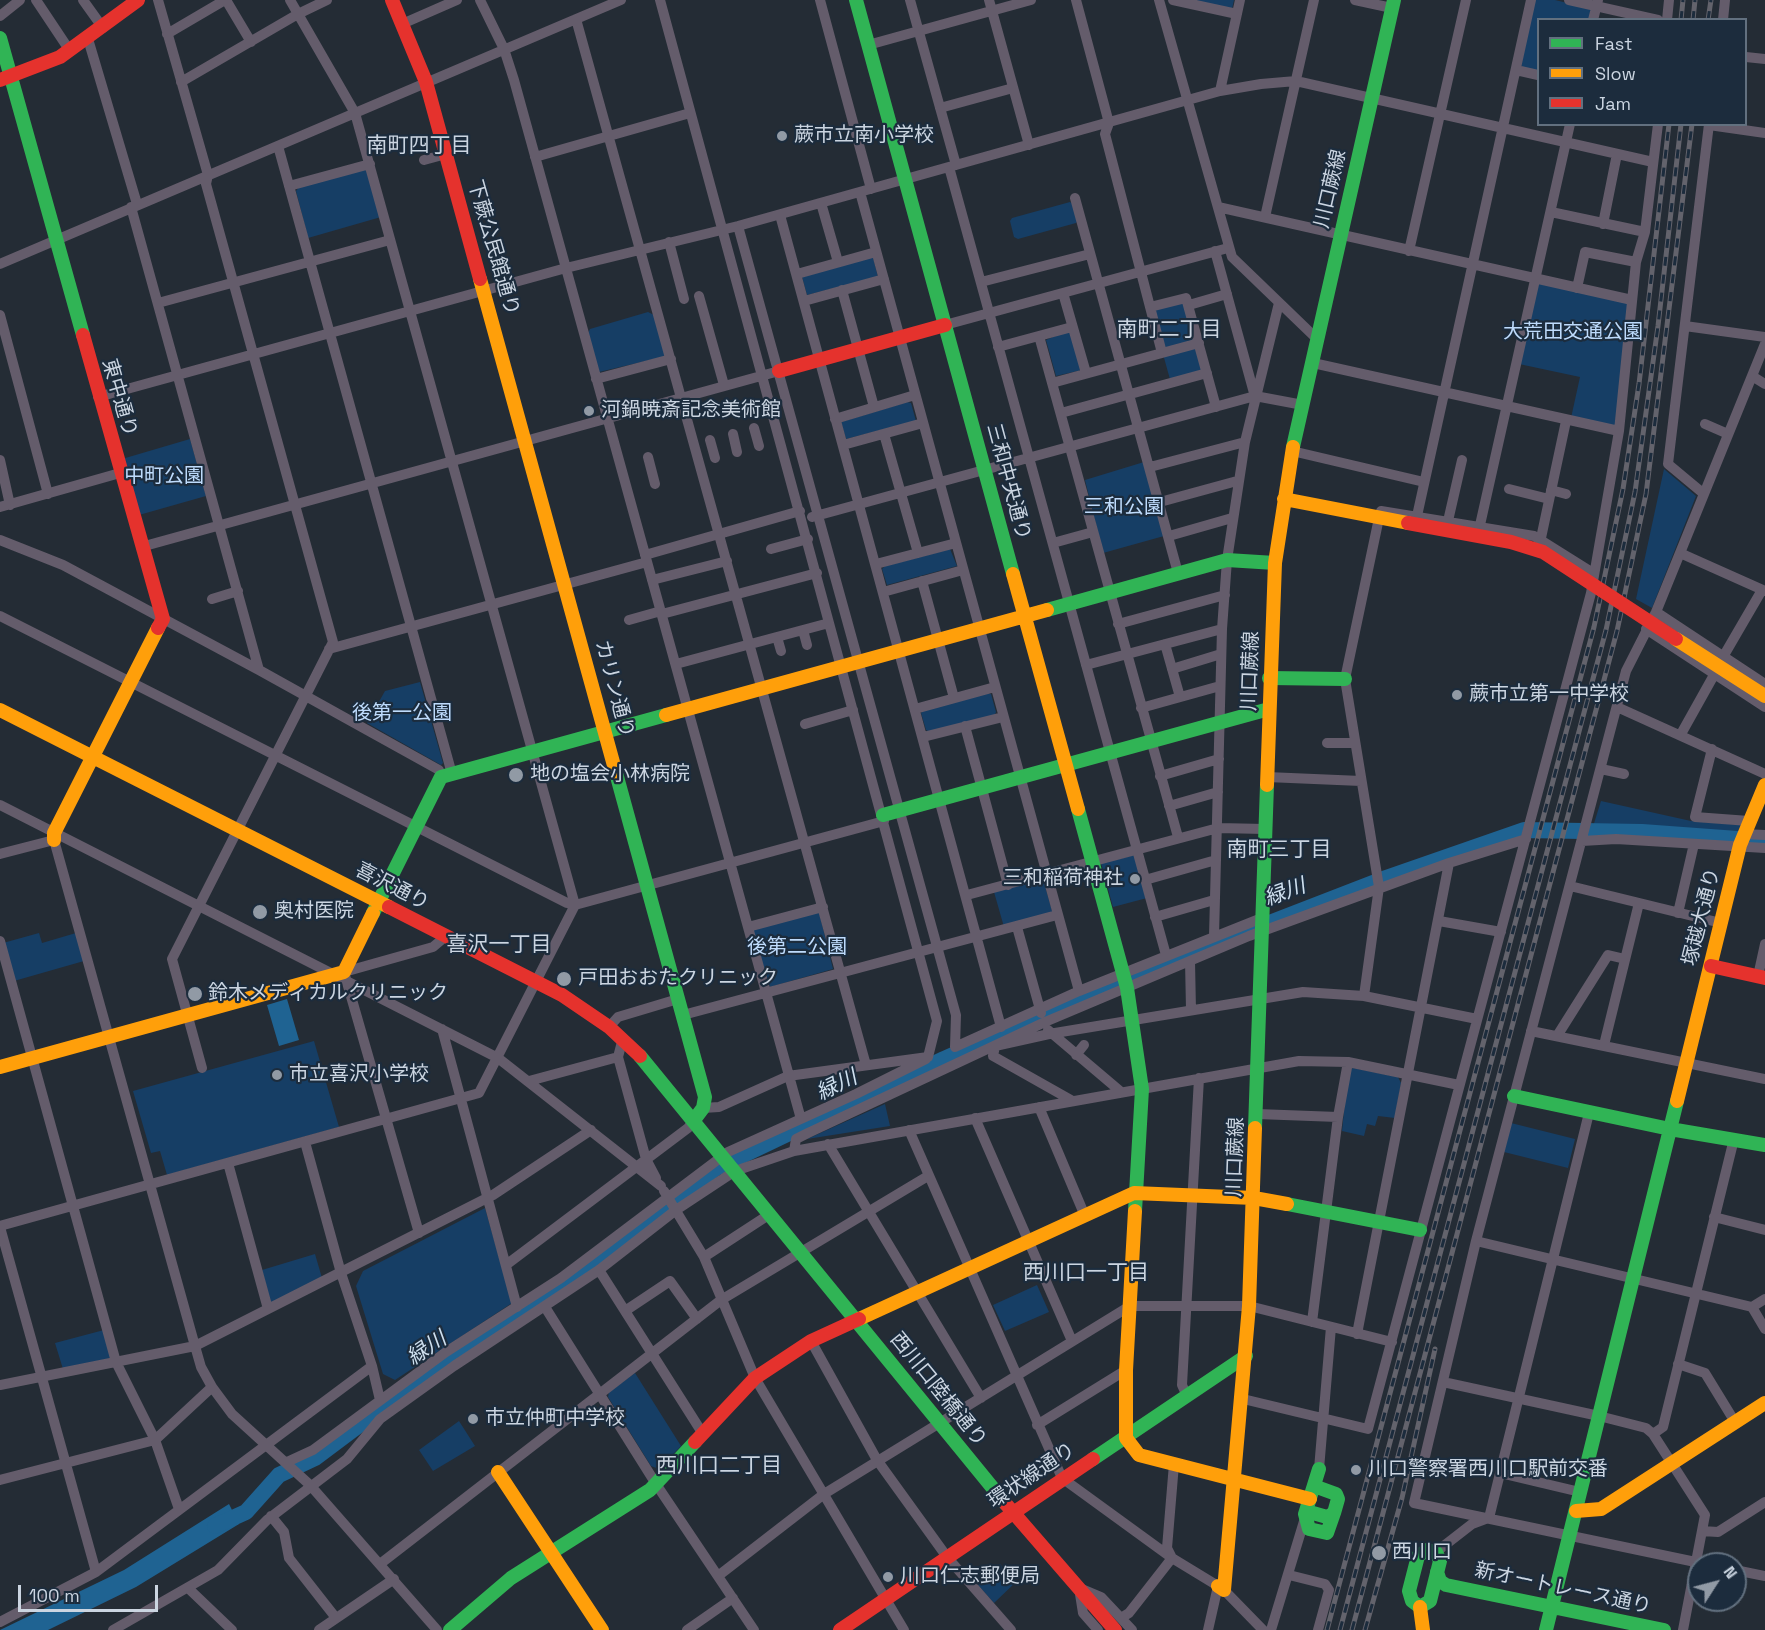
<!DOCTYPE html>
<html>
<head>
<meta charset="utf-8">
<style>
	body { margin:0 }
	#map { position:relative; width:1765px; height:1630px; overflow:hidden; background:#242c35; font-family:"Space Grotesk",sans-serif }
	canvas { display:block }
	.legend { position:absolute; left:1537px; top:18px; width:210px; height:108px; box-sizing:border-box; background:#1c2c3d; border:2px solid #62707f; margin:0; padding:8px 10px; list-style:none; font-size:18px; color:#cbd5e1 }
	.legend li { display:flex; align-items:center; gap:12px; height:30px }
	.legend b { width:30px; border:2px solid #62707f }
	.north { position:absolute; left:1687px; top:1552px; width:60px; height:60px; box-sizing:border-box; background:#1c2c3d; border:2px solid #62707f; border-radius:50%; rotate:54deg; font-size:16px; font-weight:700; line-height:24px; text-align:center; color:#cbd5e1 }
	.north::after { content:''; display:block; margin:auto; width:21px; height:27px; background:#919aa5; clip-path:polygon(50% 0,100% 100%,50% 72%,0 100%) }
	.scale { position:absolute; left:18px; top:1585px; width:140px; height:27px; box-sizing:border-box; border:3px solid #cbd5e1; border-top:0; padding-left:8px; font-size:18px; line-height:21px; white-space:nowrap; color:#cbd5e1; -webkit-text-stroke:4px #1c2c3d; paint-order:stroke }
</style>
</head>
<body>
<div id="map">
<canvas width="1765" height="1630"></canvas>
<ul class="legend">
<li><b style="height:8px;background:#30b455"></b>Fast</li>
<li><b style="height:8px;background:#ff9f0a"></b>Slow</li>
<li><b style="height:8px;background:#e5322d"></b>Jam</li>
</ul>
<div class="north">N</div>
<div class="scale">100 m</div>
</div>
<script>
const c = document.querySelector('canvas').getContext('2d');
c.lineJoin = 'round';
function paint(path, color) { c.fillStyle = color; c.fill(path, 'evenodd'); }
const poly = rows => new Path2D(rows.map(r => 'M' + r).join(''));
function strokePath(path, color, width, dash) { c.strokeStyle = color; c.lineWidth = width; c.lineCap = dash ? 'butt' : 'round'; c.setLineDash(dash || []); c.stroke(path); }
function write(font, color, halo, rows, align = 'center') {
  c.font = font + ' "Space Grotesk","Noto Sans JP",sans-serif'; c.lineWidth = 4.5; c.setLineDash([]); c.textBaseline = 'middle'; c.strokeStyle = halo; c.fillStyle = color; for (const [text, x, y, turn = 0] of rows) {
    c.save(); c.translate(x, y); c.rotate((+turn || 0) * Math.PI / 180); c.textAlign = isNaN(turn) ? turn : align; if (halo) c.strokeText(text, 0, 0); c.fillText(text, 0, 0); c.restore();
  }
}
const green = poly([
	[1192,0,1234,0,1232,9],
	[1534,0,1555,0,1592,9,1590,19,1538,20,1538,71,1521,67],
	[364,169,368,172,381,217,308,238,296,191,299,187],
	[1070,202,1073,204,1078,220,1076,223,1018,239,1014,237,1010,221,1012,218],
	[873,257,878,277,807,295,802,277],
	[1538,281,1628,303,1616,428,1571,418,1580,377,1519,364],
	[1186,298,1207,373,1171,383,1150,307],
	[648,312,654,315,665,354,663,357,599,372,588,333,590,329],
	[1069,330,1082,370,1056,376,1046,340],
	[907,402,911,403,916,421,846,439,841,422],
	[190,439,206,496,139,515,122,459],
	[1144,462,1164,536,1103,553,1085,480],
	[1664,469,1696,496,1652,608,1636,599],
	[950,549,957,566,887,585,882,569,885,566],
	[420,682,443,763,441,765,367,723,385,691],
	[987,693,991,694,996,712,994,716,930,732,926,730,921,713,925,709],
	[1601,801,1691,821,1742,825,1736,840,1642,832,1591,833],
	[1135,855,1147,898,1113,907,1101,863],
	[1043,879,1053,914,1004,927,994,892],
	[819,912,833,969,770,987,752,930],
	[39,933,42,943,76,933,84,961,14,981,3,943],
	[314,1041,339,1127,167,1175,160,1151,151,1153,133,1091],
	[1353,1068,1398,1077,1401,1083,1395,1118,1378,1116,1375,1126,1367,1124,1364,1136,1342,1131,1348,1072],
	[885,1104,890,1126,807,1139,847,1121],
	[1511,1123,1575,1139,1568,1168,1504,1152],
	[485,1208,512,1303,395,1380,383,1374,356,1286,363,1271],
	[315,1254,322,1278,273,1303,270,1301,262,1270],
	[1037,1285,1049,1312,1005,1331,993,1305],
	[104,1330,112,1358,63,1369,55,1343],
	[635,1373,681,1446,659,1469,651,1466,608,1397,609,1392],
	[459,1421,475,1446,433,1471,419,1450],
	[1000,1564,1016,1582,994,1603,978,1585]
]);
const water = poly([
	[287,999,299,1040,279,1046,267,1005],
	[229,1504,239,1524,136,1587,48,1630,0,1630,124,1570]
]);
const river = poly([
	[215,1526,246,1512,279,1475,315,1458,399,1395,585,1270,716,1168,944,1059,1112,984,1386,878,1524,830,1642,832,1765,841]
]);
const street = poly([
	[36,0,70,51],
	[83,0,103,28],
	[158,0,208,175,206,184,333,642,172,959,202,1068],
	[226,0,251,42],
	[480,0,504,49,514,80,801,1119],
	[660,0,937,1021,928,1057,788,1076,719,1107,703,1108],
	[820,0,871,189],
	[910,0,956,165],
	[989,0,1029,145],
	[1159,0,1232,257,1317,339],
	[1173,0,1237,14],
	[1355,0,1392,8],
	[1569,0,1658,20],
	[0,16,20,0],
	[576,19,866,1065],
	[1593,20,1598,0],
	[1667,20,1669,0],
	[1723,20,1725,0],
	[402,24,457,0],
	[167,34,225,0],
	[88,39,137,204],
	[868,45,1031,0],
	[1746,57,1765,59],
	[1516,70,1538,75],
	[181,82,298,14,327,0],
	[1220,91,1240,0],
	[940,108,1013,88],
	[1709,125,1765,133],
	[278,146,452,774],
	[535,157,690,113],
	[424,160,446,154],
	[949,167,1166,955],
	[289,186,370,164],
	[860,192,1079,991],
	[1075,198,1178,573],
	[821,203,838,262],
	[131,207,259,670],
	[1218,207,1632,300],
	[1551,212,1645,232],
	[780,215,1001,1027],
	[1265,217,1314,0],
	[1603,224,1617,154],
	[738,226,956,1015,955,1047,1079,991,1262,918],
	[669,242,684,299],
	[1215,251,1254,393],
	[1409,251,1466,0],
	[0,264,621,0],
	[797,274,876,252],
	[981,282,1090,254],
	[1577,288,1585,252,1636,262],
	[842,290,874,407],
	[1063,293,1086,373],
	[699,296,724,385],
	[804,301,884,279],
	[158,303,390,240],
	[1189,305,1227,294],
	[1150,307,1186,298,1216,407],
	[0,315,48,494],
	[945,325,1228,248],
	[1685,326,1765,337],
	[1039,336,1178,837],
	[998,347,1072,327],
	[1162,353,1199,343],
	[1313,363,1619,431],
	[1752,376,1765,384],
	[596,379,671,359],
	[1052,383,1162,353,1105,134,1109,123,1076,0],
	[98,397,566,268,738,226,1220,91,1261,84,1296,81,1653,162],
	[1061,413,1207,373],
	[835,419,915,395],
	[1705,424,1728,434],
	[754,428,759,446],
	[733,434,737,452],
	[884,434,918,553],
	[710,440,715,458],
	[843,445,923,423],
	[1292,451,1424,482],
	[648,457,655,484],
	[0,460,10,505],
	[1150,467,1245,442],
	[1509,489,1549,499],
	[1551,490,1566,494],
	[1704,494,1668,464,1709,124],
	[1160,502,1237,481],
	[0,507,120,473],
	[1381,511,1534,536,1593,573],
	[1417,516,1531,0],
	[812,517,1255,396,1303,405],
	[1448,521,1462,460],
	[1480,525,1570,124],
	[1169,536,1232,518],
	[1541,538,1566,421],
	[0,540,63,565,259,670,439,770,441,777],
	[1053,543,1093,532],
	[141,547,779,371],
	[771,549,808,539],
	[1680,553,1765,591],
	[645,555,800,511],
	[876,564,956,543],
	[652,580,727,561],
	[922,581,954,698],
	[883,592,963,570],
	[212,599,238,591],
	[1656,612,1765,684],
	[662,614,817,573],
	[0,616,567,903,575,905,884,821],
	[629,620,661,611],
	[1118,624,1225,595],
	[1646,629,1765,707],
	[803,630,807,645],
	[777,637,781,651],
	[1165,644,1180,697],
	[329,649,647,562],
	[1723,657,1762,590],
	[676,664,829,623],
	[1086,665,1222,629],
	[1172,669,1221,654],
	[1617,707,1765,774],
	[1141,708,1220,686],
	[915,709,995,687],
	[805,724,853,710],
	[965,726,1008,885],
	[1681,734,1714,675],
	[923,737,1003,717],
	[1327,743,1355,743],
	[1712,749,1695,817,1749,821],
	[1601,769,1624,774],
	[1160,776,1219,759],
	[1267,777,1361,781],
	[0,805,498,1058,661,1186],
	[1169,806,1218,792],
	[1743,834,1765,835],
	[1582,841,1616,839,1765,848],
	[0,854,54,840,195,1346,201,1367,212,1387,232,1414,310,1485,437,1630],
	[1145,880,1216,860],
	[1570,886,1721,923],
	[967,895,1218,828,1265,829],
	[1678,913,1694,844],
	[1155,917,1214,900],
	[1439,921,1501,932],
	[748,927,823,907],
	[1017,927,1041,1013],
	[1214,936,1222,629,1227,560,1245,442,1279,303],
	[0,941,116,1362,155,1440,179,1509],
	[1190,961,1191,1010],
	[1758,976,1765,944],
	[1364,996,1379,887,1345,679,1379,518],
	[683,1015,1057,915],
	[609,1027,618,1017,678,999],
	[442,1029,517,1307],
	[1048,1030,1120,1091],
	[1531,1031,1765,1079],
	[1557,1036,1608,955,1625,959],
	[623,1038,618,1057,646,1159,656,1178],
	[1604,1045,1639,903],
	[1076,1055,1084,1045],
	[529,1081,618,1057],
	[1071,1100,993,1056,995,1046,1049,1034,1303,992,1364,996,1477,1019],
	[1039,1107,1085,1216],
	[1257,1114,1338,1117],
	[975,1118,1072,1341],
	[909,1130,1062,1478,1172,1558,1218,1586,1208,1630],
	[305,1142,341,1273,372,1366,380,1400],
	[828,1144,981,1398],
	[794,1151,796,1139,808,1133,1045,1022,1249,936,1449,863,1526,839],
	[228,1163,268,1309],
	[664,1191,704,1257,755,1378,904,1630],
	[1714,1217,1765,1230],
	[0,1226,479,1093,575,905,355,113,290,0],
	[0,1227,96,1572],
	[419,1233,344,972,433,947,446,936],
	[1476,1241,1752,1307,1765,1329],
	[704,1257,770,1214],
	[506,1265,688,1128,694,1120],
	[599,1270,703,1434],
	[545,1307,656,1484,754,1630],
	[1752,1307,1765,1299],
	[625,1311,670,1281,697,1319],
	[1312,1322,1338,1117,1348,1062],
	[1357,1334,1449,863],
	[811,1341,877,1460,947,1557,1011,1630],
	[1678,1364,1705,1373,1735,1422],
	[1443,1382,1599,1416,1646,1428,1653,1434,1705,1515,1683,1630],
	[0,1385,195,1346,493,1195,591,1130],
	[1187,1396,1182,1385,1199,1078],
	[1243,1399,1368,1429,1591,593,1619,431,1636,262,1645,232,1658,124],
	[1037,1425,1126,1370],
	[1653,1434,1663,1427,1734,1139],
	[287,1462,313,1450,446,1352,561,1278,728,1152,856,1094,926,1059],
	[1319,1469,1331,1327],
	[1500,1473,1580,1492],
	[0,1480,155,1440,212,1387],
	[271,1516,284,1532,289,1558,336,1618],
	[1489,1518,1589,1113],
	[1702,1531,1718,1532,1765,1502],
	[1436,1552,1472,1524,1488,1518],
	[380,1564,721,1300,928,1176],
	[1705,1564,1414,1503,1476,1241,1626,671,1656,612,1765,344],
	[1735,1570,1765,1576],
	[1289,1575,1325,1584,1329,1590,1318,1630],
	[718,1576,824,1494,1130,1306,1249,1306,1392,1342],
	[188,1588,232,1630],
	[1079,1588,1083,1613,1098,1630],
	[1082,1589,1101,1597,1132,1630],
	[1224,1590,1263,1630],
	[1121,1618,1129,1613,1172,1558,1167,1548,1174,1464],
	[0,1622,96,1572,372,1366],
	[113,1630,218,1570,267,1520,347,1459,380,1419,454,1366,599,1270,676,1210,735,1171,794,1151,1299,1061,1348,1062,1459,1085],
	[319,1630,394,1579],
	[687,1630,733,1598],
	[1271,1630,1305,1518]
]);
const fast = poly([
	[856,0,1013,574],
	[0,38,83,335],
	[1293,447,1394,0],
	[1047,610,1227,560,1275,563],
	[1269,678,1345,679],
	[616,773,705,1097,703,1108,694,1120],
	[1078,809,1127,988,1142,1089,1135,1211],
	[883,815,1269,709],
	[373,913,441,777,666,715],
	[640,1056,1005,1503],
	[1514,1096,1670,1129,1765,1145],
	[1255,1128,1267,785],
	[1287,1204,1420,1230],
	[1093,1459,1246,1356],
	[1319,1469,1305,1514,1309,1529,1327,1533,1334,1513],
	[1306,1511,1327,1517,1334,1513,1338,1499,1336,1494,1314,1486],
	[1427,1550,1436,1552,1440,1561,1430,1601,1420,1607,1412,1601,1409,1591,1418,1556,1427,1550],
	[1437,1572,1440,1581,1446,1585,1664,1630],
	[450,1630,511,1578,650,1490,695,1442],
	[1546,1630,1677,1101]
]);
const slow = poly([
	[480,279,616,773],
	[1284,499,1408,523],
	[1013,574,1078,809],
	[0,710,389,907],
	[666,715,1047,610],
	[1267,785,1275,563,1293,447],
	[54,840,54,833,158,628],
	[0,1067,344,972,373,913],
	[1677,1101,1740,845,1765,785],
	[1135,1211,1126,1370,1126,1438,1139,1455,1310,1499],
	[859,1319,1134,1193,1254,1198,1287,1204],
	[498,1472,602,1630],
	[1576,1511,1601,1509,1765,1403],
	[1218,1586,1224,1590,1249,1306,1255,1128],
	[1420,1607,1423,1630]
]);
const jam = poly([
	[392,0,426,82,480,279],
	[0,80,60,57,138,0],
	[83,335,163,619,158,628],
	[779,371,945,325],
	[389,907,562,995,609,1027,640,1056],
	[1711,966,1765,978],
	[695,1442,755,1378,811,1341,859,1319],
	[1005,1503,1115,1630],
	[840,1630,1093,1459]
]);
const rail = poly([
	[1681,20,1683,0],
	[1693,20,1695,0],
	[1708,20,1711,0],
	[1327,1630,1594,627,1623,489,1639,384,1669,124],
	[1340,1630,1606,630,1635,492,1658,326,1681,124],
	[1352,1630,1617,631,1646,494,1692,124],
	[1365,1630,1402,1498,1435,1349]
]);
const slowBridge = poly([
	[1676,639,1765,696]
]);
const jamBridge = poly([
	[1408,523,1511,542,1543,552,1676,639]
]);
const markers = [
	[782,136,6,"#919aa5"],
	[589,411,6,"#919aa5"],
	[1457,695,6,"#919aa5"],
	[516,775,8,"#919aa5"],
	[1135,879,6,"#919aa5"],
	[260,912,8,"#919aa5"],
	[564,979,8,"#919aa5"],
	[195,994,8,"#919aa5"],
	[277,1075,6,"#919aa5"],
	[473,1419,6,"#919aa5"],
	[1356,1470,6,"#919aa5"],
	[1379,1553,8,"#919aa5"],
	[888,1577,6,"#919aa5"]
];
const poiNames = [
	["蕨市立南小学校",794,136],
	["河鍋暁斎記念美術館",601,411],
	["蕨市立第一中学校",1469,695],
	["地の塩会小林病院",530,775],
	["三和稲荷神社",1123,879,"right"],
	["奥村医院",274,912],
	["戸田おおたクリニック",578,979],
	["鈴木メディカルクリニック",208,994],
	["市立喜沢小学校",289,1075],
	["市立仲町中学校",485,1419],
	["川口警察署西川口駅前交番",1368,1470],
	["西川口",1392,1553],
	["川口仁志郵便局",900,1577]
];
const streetNames = [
	["川口蕨線",1331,189,-77],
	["下蕨公民館通り",493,248,74],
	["東中通り",119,398,74],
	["三和中央通り",1008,482,75],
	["川口蕨線",1251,671,-88],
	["カリン通り",614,689,75],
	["喜沢通り",392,887,27],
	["塚越大通り",1702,917,-76],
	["川口蕨線",1236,1157,-88],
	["西川口陸橋通り",938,1390,51],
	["環状線通り",1032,1476,-34],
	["新オートレース通り",1563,1589,12]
];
const parkNames = [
	["大荒田交通公園",1573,333],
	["中町公園",164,477],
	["三和公園",1124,508],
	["後第一公園",402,714],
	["後第二公園",797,948]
];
const neighbourhoodNames = [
	["南町四丁目",419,146],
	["南町二丁目",1169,330],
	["南町三丁目",1279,850],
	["喜沢一丁目",499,945],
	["西川口一丁目",1086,1273],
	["西川口二丁目",719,1466]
];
const waterNames = [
	["緑川",1285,893,-20],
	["緑川",837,1086,-26],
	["緑川",427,1349,-34]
];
paint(green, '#163e65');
paint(water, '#1f6392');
strokePath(river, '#1f6392', 16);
strokePath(street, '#645c6b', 10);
strokePath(fast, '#30b455', 14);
strokePath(slow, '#ff9f0a', 14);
strokePath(jam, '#e5322d', 14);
strokePath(rail, '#63636c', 5);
strokePath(rail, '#1c2c3d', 3, [9]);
strokePath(slowBridge, '#ff9f0a', 14);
strokePath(jamBridge, '#e5322d', 14);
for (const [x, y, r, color] of markers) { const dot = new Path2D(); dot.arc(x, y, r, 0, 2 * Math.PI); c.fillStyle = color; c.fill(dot); strokePath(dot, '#1c2c3d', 2); }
write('20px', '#cbd5e1', '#1c2c3d', poiNames, 'left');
write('20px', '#cbd5e1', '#1c2c3d', streetNames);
write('20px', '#bedbfc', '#1c2c3d', parkNames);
write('21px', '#cbd5e1', '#1c2c3d', neighbourhoodNames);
write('italic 21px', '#d0e1f0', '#1c2c3d', waterNames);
</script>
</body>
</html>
